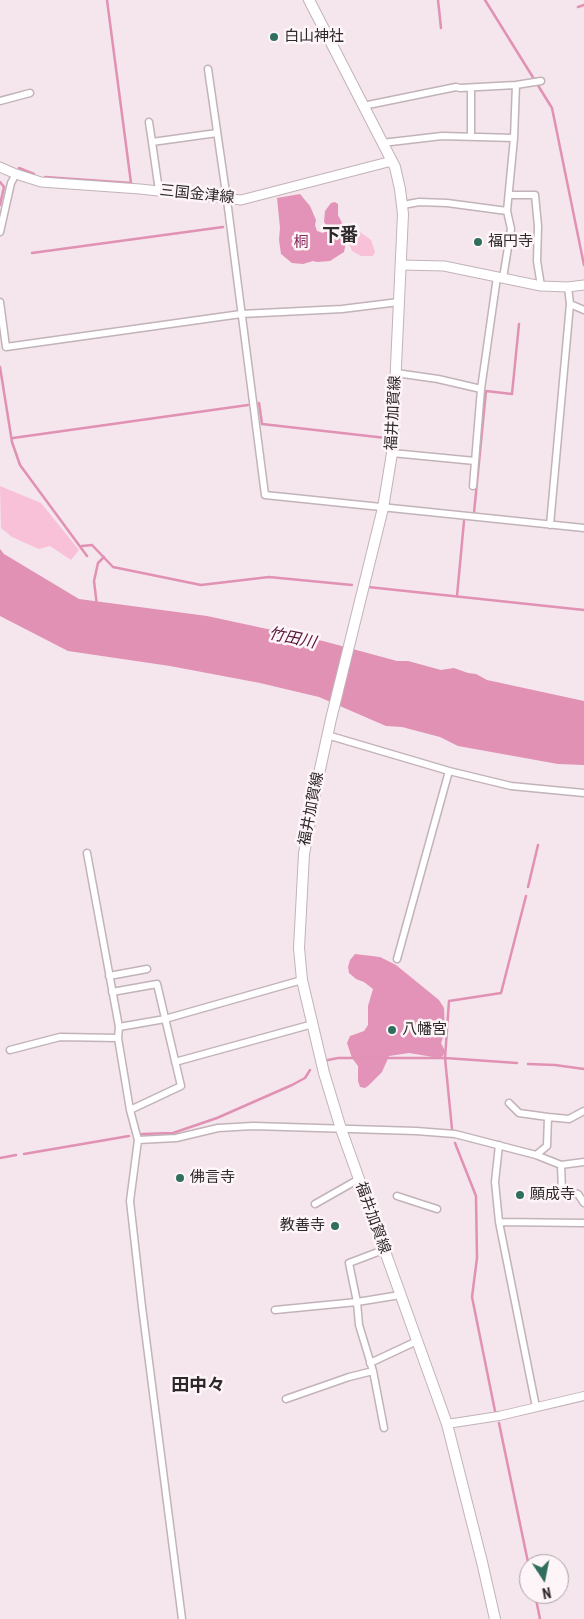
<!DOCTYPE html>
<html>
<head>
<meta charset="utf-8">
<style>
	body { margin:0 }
	#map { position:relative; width:584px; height:1619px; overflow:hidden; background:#f5e5ec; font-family:"Roboto Condensed",sans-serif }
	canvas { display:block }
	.north { position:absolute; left:519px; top:1554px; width:50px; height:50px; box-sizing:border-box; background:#fef5f8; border:1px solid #aaa3a6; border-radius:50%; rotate:169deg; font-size:14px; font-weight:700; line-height:20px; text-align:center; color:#2d282a }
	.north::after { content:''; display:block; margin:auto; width:18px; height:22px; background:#306f5d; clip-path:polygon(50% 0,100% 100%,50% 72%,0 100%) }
</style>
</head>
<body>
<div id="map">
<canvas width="584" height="1619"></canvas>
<div class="north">N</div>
</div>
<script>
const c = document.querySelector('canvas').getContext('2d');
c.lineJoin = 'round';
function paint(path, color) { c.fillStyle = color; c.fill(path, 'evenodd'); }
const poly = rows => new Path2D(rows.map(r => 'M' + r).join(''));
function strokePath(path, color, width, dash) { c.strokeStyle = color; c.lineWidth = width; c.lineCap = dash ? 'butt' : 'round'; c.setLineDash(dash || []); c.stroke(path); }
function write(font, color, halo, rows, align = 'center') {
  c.font = font + ' "Roboto Condensed","Noto Sans JP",sans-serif'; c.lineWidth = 5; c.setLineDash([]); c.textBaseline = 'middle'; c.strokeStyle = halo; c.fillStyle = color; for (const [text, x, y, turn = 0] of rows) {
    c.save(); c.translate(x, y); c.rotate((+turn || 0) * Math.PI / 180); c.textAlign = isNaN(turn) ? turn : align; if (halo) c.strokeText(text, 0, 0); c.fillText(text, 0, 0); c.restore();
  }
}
const green = poly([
	[353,230,357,230,371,240,375,252,373,256,361,256,352,251,346,236,348,233],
	[0,486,41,503,79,550,71,560,50,546,39,549,12,537,1,528]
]);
const forest = poly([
	[300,194,310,206,316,220,315,225,317,231,323,233,327,230,327,226,324,222,325,211,331,203,335,202,338,204,338,215,342,223,342,234,346,242,344,252,330,261,317,262,313,261,303,264,292,263,281,254,279,240,280,228,277,198],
	[355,954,380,957,396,965,439,1000,444,1008,445,1032,441,1043,445,1051,443,1056,439,1058,409,1053,389,1056,382,1072,369,1085,365,1088,360,1087,358,1081,358,1066,352,1058,347,1043,350,1036,364,1031,368,1025,368,1006,373,989,364,982,356,979,349,973,348,967,350,960]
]);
const water = poly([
	[0,549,4,554,79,599,207,616,323,641,397,661,408,661,441,670,454,668,468,673,476,674,487,680,584,701,584,765,558,764,458,746,440,737,402,727,386,726,319,697,260,683,170,666,68,651,0,616]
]);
const stream = poly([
	[438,0,441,28],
	[485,0,552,108,584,265],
	[578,7,584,5],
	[19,168,34,174],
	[45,177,131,183,107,0],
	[0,182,4,187,0,205],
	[32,253,223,227],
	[0,367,12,442,20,465,87,556],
	[259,403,262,424,386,438],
	[13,438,248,405],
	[474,513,486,391,512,394,519,324],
	[82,546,92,545,113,567,201,585,269,577,352,585],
	[368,587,584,610],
	[457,596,464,521],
	[97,606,94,581,98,563,104,557],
	[528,887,538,845],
	[323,1061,338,1058,445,1058,517,1063],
	[528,1064,555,1065,584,1069],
	[452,1129,445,1058,449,1001,501,993,526,896],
	[142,1134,173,1133,217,1118,292,1085,305,1078,310,1070],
	[455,1143,476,1196,477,1258,472,1297,495,1411],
	[24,1154,129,1136],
	[0,1158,16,1155],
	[499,1423,529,1567],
	[535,1594,540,1619]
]);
const minor = poly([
	[208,69,227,200,265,495,584,528],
	[0,101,30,93],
	[363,106,456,87,460,88,516,85,541,81],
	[149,122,152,142],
	[471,136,471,88],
	[382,143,442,136,514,138],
	[159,191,152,142,217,133],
	[509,195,535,195,538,226,537,261,541,286],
	[403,205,419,202,447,203,507,211],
	[0,232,11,183,16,174],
	[503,278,511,229,507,211,514,138,516,85],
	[568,287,570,304,584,310],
	[0,302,6,347,241,314,342,309,399,302],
	[396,373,438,379,481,389],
	[392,453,475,461],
	[473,486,481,389,497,277],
	[550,525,570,304],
	[327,735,449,771,511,786,584,793],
	[87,853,119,1027,118,1038,130,1110,138,1140,130,1201,142,1307,182,1619],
	[397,959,449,771],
	[109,976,147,969],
	[112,992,157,984,181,1086,130,1110],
	[119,1027,165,1019,302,980],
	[10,1050,60,1037,118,1038],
	[175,1062,313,1024],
	[509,1103,519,1113,548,1117],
	[138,1140,176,1138,218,1128,253,1126,416,1131,455,1134,536,1155,561,1165,584,1162],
	[499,1145,495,1182,499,1222,536,1407],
	[536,1155,547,1146,548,1117,569,1119,584,1111],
	[561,1165,562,1191,578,1194,584,1203],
	[397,1196,437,1209],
	[315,1204,359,1179],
	[499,1222,584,1223],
	[383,1248,378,1252,349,1263,357,1302,359,1325,373,1371,384,1428],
	[275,1310,357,1302,400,1295],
	[370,1363,417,1341],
	[286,1399,349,1377,373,1371]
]);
const tertiary = poly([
	[447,1424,499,1416,584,1396]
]);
const secondary = poly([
	[0,167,16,174,41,182,140,189,241,200,392,161],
	[402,265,444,266,541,286,568,287,584,285]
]);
const primary = poly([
	[309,0,395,167,400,189,403,214,392,453,383,508,331,719,317,783,304,854,299,948,302,980,324,1073,341,1129,447,1424,482,1562,495,1619]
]);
const markers = [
	[274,37,5,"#306f5d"],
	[478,242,5,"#306f5d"],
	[392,1030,5,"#306f5d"],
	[180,1178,5,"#306f5d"],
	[520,1195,5,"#306f5d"],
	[335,1226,5,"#306f5d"]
];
const poiNames = [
	["白山神社",284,37],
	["福円寺",488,242],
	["八幡宮",402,1030],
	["佛言寺",190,1178],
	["願成寺",530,1195],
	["教善寺",325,1226,"right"]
];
const streetNames = [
	["三国金津線",197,195,6],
	["福井加賀線",394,413,-87],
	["福井加賀線",312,809,-79],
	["福井加賀線",372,1218,70]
];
const parkNames = [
	["桐",301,243]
];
const waterNames = [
	["竹田川",292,639,12]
];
const quarterNames = [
	["下番",340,236],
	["田中々",198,1386]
];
paint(green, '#f8c1d8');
paint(forest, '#e393b7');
paint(water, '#e091b4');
strokePath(stream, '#e091b4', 2.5);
strokePath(minor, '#c2b3b9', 9);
strokePath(tertiary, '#c2b3b9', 10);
strokePath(secondary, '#c2b3b9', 11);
strokePath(primary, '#c2b3b9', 12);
strokePath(minor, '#fff', 6);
strokePath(tertiary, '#fff', 8);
strokePath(secondary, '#fff', 9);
strokePath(primary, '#fff', 10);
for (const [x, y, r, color] of markers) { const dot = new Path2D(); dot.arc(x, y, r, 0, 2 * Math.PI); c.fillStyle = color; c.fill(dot); strokePath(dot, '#fef5f8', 2); }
write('15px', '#2d282a', '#fef5f8', poiNames, 'left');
write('15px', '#2d282a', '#fef5f8', streetNames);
write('15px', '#872b5c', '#fef5f8', parkNames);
write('italic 16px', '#571137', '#fef5f8', waterNames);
write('bold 18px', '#2d282a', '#fef5f8', quarterNames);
</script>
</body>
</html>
